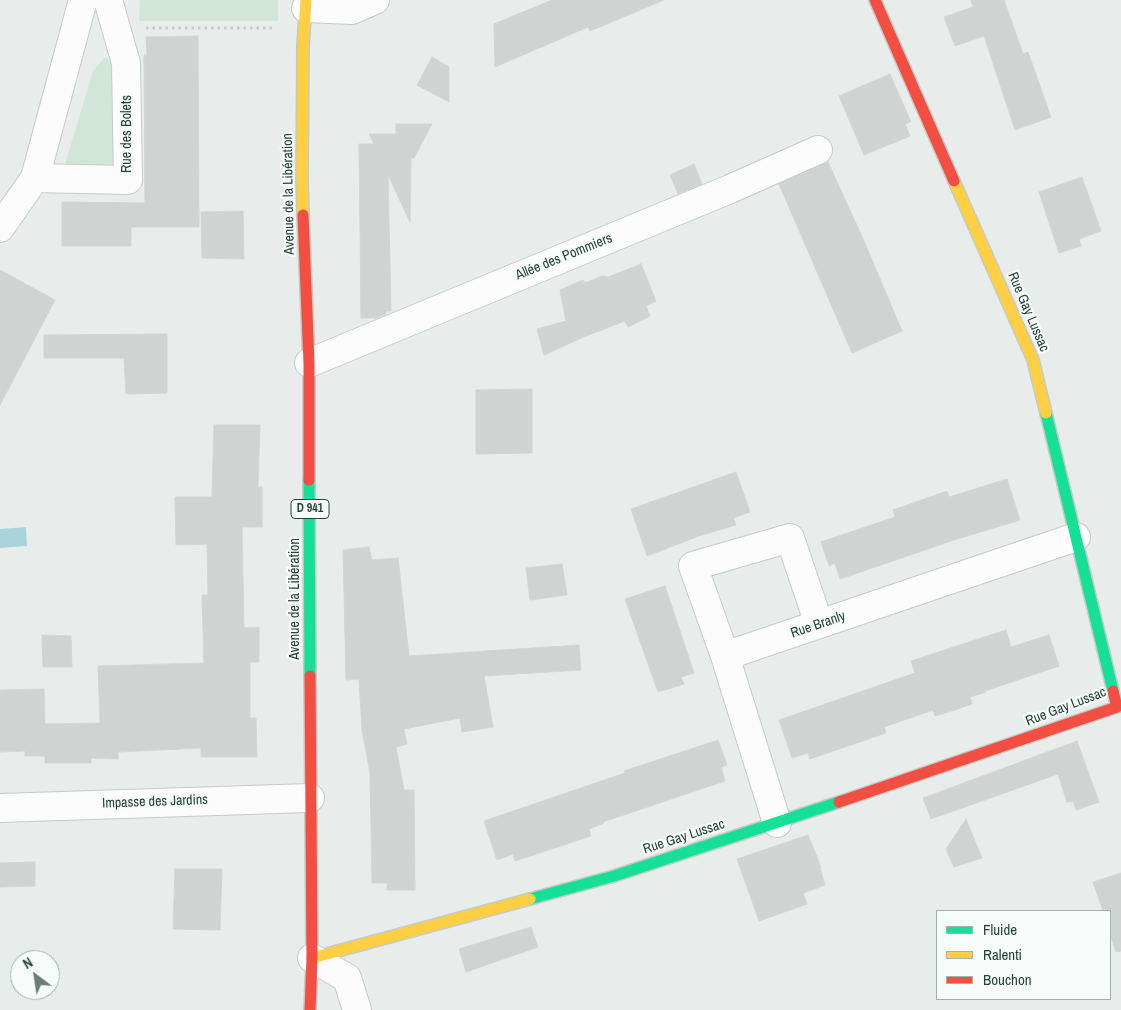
<!DOCTYPE html>
<html>
<head>
<meta charset="utf-8">
<style>
	body { margin:0 }
	#map { position:relative; width:1121px; height:1010px; overflow:hidden; background:#e8edeb; font-family:"Archivo Narrow",sans-serif }
	canvas { display:block }
	.legend { position:absolute; left:936px; top:910px; width:175px; height:90px; box-sizing:border-box; background:#f7fbf9; border:1px solid #a3b1ad; margin:0; padding:6px 9px; list-style:none; font-size:15px; color:#24423a }
	.legend li { display:flex; align-items:center; gap:10px; height:25px }
	.legend b { width:25px; border:1px solid #a3b1ad }
	.north { position:absolute; left:10px; top:950px; width:50px; height:50px; box-sizing:border-box; background:#f7fbf9; border:1px solid #a3b1ad; border-radius:50%; rotate:329deg; font-size:14px; font-weight:700; line-height:20px; text-align:center; color:#24423a }
	.north::after { content:''; display:block; margin:auto; width:18px; height:22px; background:#697e78; clip-path:polygon(50% 0,100% 100%,50% 72%,0 100%) }
</style>
</head>
<body>
<div id="map">
<canvas width="1121" height="1010"></canvas>
<ul class="legend">
<li><b style="height:6px;background:#16e098"></b>Fluide</li>
<li><b style="height:6px;background:#ffcf43"></b>Ralenti</li>
<li><b style="height:6px;background:#f24e42"></b>Bouchon</li>
</ul>
<div class="north">N</div>
</div>
<script>
const c = document.querySelector('canvas').getContext('2d');
c.lineJoin = 'round';
function paint(path, color) { c.fillStyle = color; c.fill(path, 'evenodd'); }
const poly = rows => new Path2D(rows.map(r => 'M' + r).join(''));
function strokePath(path, color, width, dash) { c.strokeStyle = color; c.lineWidth = width; c.lineCap = dash ? 'butt' : 'round'; c.setLineDash(dash || []); c.stroke(path); }
function write(font, color, halo, rows, align = 'center') {
  c.font = font + ' "Archivo Narrow",sans-serif'; c.lineWidth = 4.5; c.setLineDash([]); c.textBaseline = 'middle'; c.strokeStyle = halo; c.fillStyle = color; for (const [text, x, y, turn = 0] of rows) {
    c.save(); c.translate(x, y); c.rotate((+turn || 0) * Math.PI / 180); c.textAlign = isNaN(turn) ? turn : align; if (halo) c.strokeText(text, 0, 0); c.fillText(text, 0, 0); c.restore();
  }
}
const green = poly([
	[140,0,278,0,278,21,139,21],
	[105,57,116,65,118,171,63,171,93,71]
]);
const water = poly([
	[26,527,27,546,0,548,0,529]
]);
const building = poly([
	[552,0,664,0,590,31,588,27,495,67,494,24,552,0],
	[971,0,1004,0,1023,54,1028,52,1051,117,1015,130,984,36,955,46,944,17,973,7,971,0],
	[198,36,199,227,131,227,131,246,62,246,62,202,145,203,144,55,147,55,146,37,198,36],
	[432,57,449,67,449,102,417,85,432,57],
	[890,74,911,122,905,124,910,136,864,155,839,96,890,74],
	[396,124,432,124,414,158,411,158,410,222,388,175,391,311,386,311,386,314,377,318,361,318,359,144,374,144,369,134,396,134,396,124],
	[828,162,864,241,902,331,852,353,779,184,828,162],
	[694,164,702,184,678,194,670,175,694,164],
	[1082,177,1101,231,1079,239,1081,246,1059,253,1039,192,1082,177],
	[243,211,244,259,202,258,201,212,243,211],
	[641,264,656,301,646,306,650,316,628,327,625,321,586,336,544,355,537,329,566,321,560,290,583,280,585,283,602,276,608,277,641,264],
	[0,270,55,300,0,405,0,270],
	[167,334,167,393,126,394,124,358,44,358,44,335,167,334],
	[532,389,532,453,476,454,476,390,532,389],
	[214,425,260,425,258,487,262,487,262,527,242,527,244,628,259,627,259,662,250,662,250,718,256,718,257,757,201,757,201,748,118,752,118,759,91,758,91,763,45,763,45,756,25,756,25,751,0,752,0,690,44,689,45,724,100,723,98,666,204,663,202,595,208,595,207,544,176,545,175,497,212,497,214,425],
	[736,472,750,512,733,518,736,525,699,536,647,556,631,509,736,472],
	[1007,479,1020,520,954,540,840,579,835,563,829,566,821,542,895,517,893,510,947,491,949,497,1007,479],
	[369,547,372,560,398,558,409,656,579,645,581,670,484,676,493,727,462,732,460,718,404,729,407,744,396,747,404,790,414,790,415,890,387,890,387,883,372,883,370,773,362,731,359,679,346,680,343,550,369,547],
	[562,564,567,595,530,600,526,568,562,564],
	[665,586,694,673,681,677,684,684,658,692,625,599,665,586],
	[1006,630,1011,647,1049,635,1059,666,985,691,986,692,970,697,972,704,955,710,935,716,933,710,884,727,886,733,810,759,808,753,792,758,779,720,915,673,911,661,1006,630],
	[42,635,71,636,72,667,43,667,42,635],
	[718,740,727,765,721,767,725,781,603,822,604,823,589,829,591,836,515,861,513,854,497,860,484,821,625,773,624,771,718,740],
	[1077,741,1099,802,1076,810,1073,801,1067,802,1058,774,931,819,923,798,1077,741],
	[966,819,982,858,954,867,946,849,966,819],
	[808,835,821,867,820,868,825,885,803,893,807,904,759,921,737,859,808,835],
	[35,862,35,886,0,887,0,863,35,862],
	[175,869,222,869,220,930,173,929,175,869],
	[1121,873,1121,951,1116,952,1110,933,1110,911,1103,911,1093,882,1121,873],
	[531,927,538,947,466,972,459,949,531,927]
]);
const path = poly([
	[146,28,274,28]
]);
const street = poly([
	[306,8,352,10,375,0],
	[35,178,128,180,126,63,108,0],
	[0,228,35,178,83,0],
	[309,363,730,189,818,150],
	[725,656,693,566,790,538,819,624],
	[0,808,310,798],
	[777,823,725,656,1076,537],
	[312,958,347,978,357,1010]
]);
const fast = poly([
	[1046,413,1113,691],
	[309,480,310,676],
	[530,899,614,876,839,802]
]);
const slow = poly([
	[954,181,1033,360,1046,413],
	[303,215,302,179,303,46,306,0],
	[312,958,530,899]
]);
const jam = poly([
	[875,0,954,181],
	[303,215,309,363,309,480],
	[310,676,312,958,310,1010],
	[839,802,1117,707,1113,691]
]);
const shields = [
	[310,509,38]
];
const shieldNames = [
	["D 941",310,509]
];
const streetNames = [
	["Rue des Bolets",127,134,-90],
	["Avenue de la Libération",289,194,-91],
	["Allée des Pommiers",564,257,-22],
	["Rue Gay Lussac",1028,312,67],
	["Avenue de la Libération",295,599,-90],
	["Rue Branly",818,625,-19],
	["Rue Gay Lussac",1066,707,-21],
	["Impasse des Jardins",155,802,-2],
	["Rue Gay Lussac",684,837,-18]
];
paint(green, '#d1e6d8');
paint(water, '#a9d4db');
paint(building, '#cfd4d2');
strokePath(building, '#d1d6d4', 1);
strokePath(street, '#c5cac8', 30);
strokePath(fast, '#c3cbc8', 14);
strokePath(slow, '#c3cbc8', 14);
strokePath(jam, '#c3cbc8', 14);
strokePath(path, '#c3ccca', 3, [2.5, 4]);
strokePath(street, '#fcfcfc', 28);
strokePath(fast, '#16e098', 11);
strokePath(slow, '#ffcf43', 11);
strokePath(jam, '#f24e42', 11);
for (const [x, y, w] of shields) { const box = new Path2D(); box.roundRect(x - w / 2, y - 9.5, w, 19, 4); c.fillStyle = '#f7fbf9'; c.fill(box); strokePath(box, '#24423a', 1); }
write('bold 12px', '#24423a', null, shieldNames);
write('14px', '#24423a', '#f7fbf9', streetNames);
</script>
</body>
</html>
